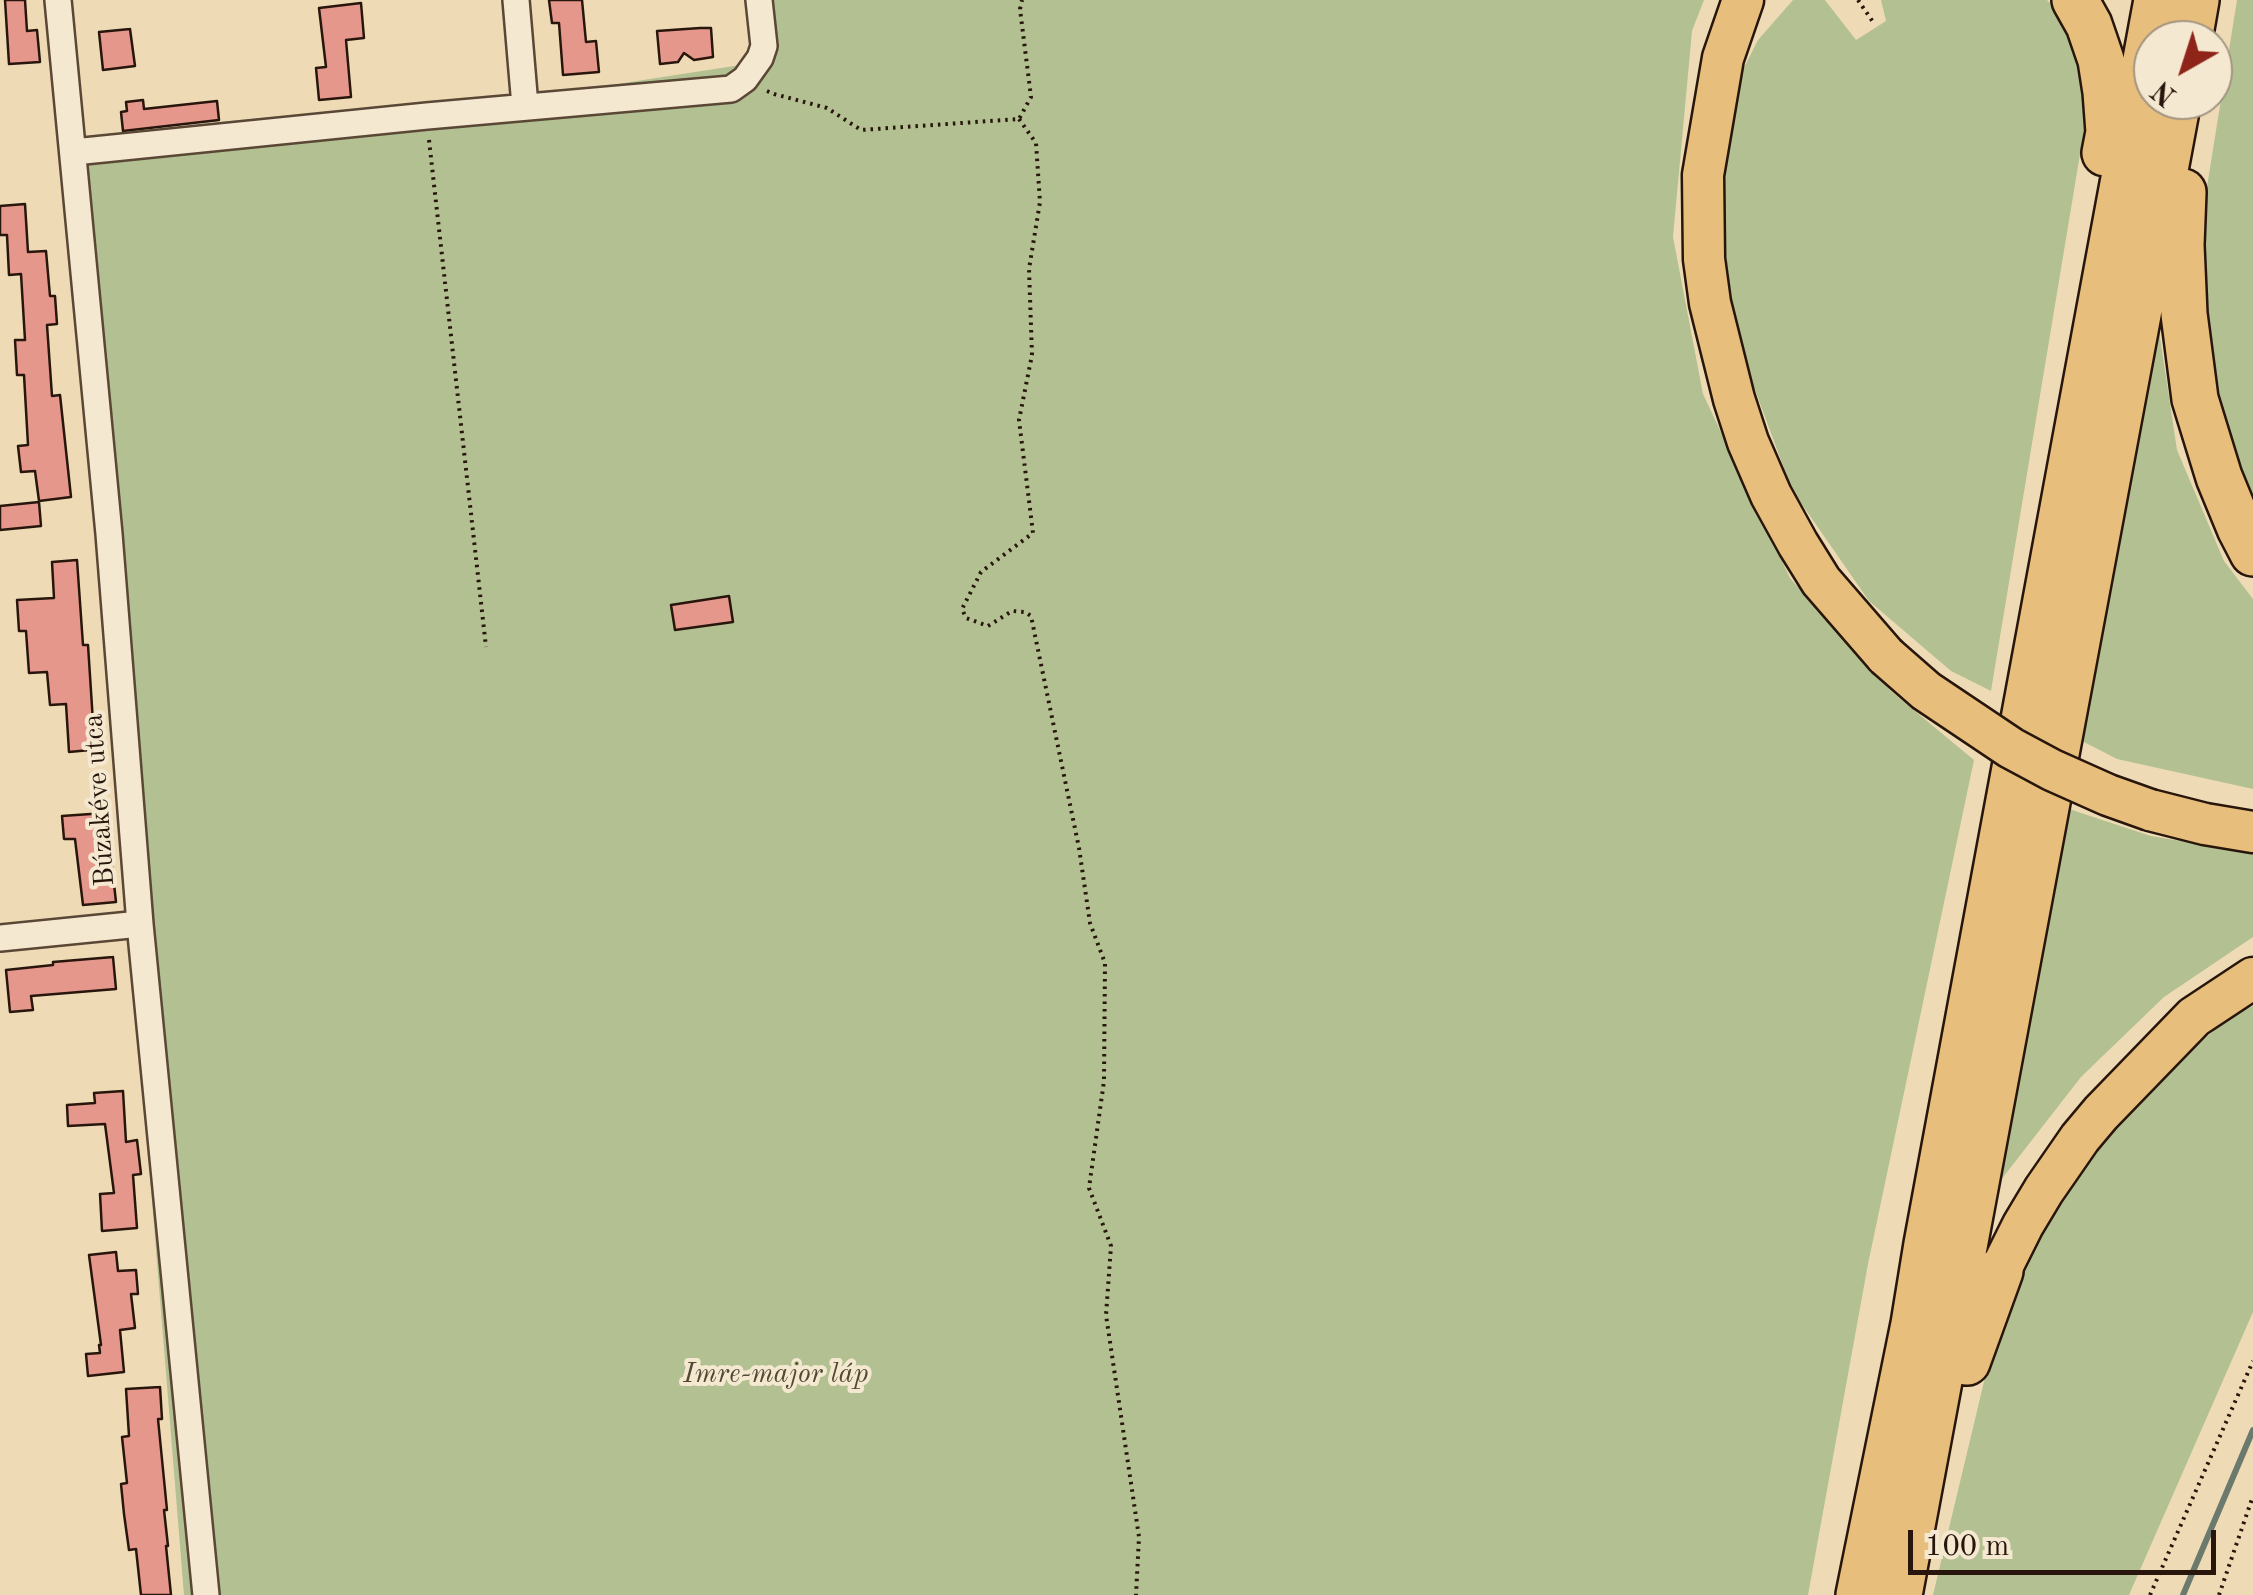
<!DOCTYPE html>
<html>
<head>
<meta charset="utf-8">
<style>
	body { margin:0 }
	#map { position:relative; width:2253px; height:1595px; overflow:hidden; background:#eedbb6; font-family:"Old Standard TT",serif }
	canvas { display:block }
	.north { position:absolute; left:2133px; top:20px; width:100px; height:100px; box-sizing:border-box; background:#f4e8d0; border:2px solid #a29482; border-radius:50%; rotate:219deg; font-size:28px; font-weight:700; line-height:40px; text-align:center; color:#28160c }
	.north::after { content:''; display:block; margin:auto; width:35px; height:45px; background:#8f2418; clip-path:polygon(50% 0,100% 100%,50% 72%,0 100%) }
	.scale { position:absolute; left:1908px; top:1530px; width:308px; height:45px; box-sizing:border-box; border:5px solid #28160c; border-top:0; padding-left:12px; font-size:30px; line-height:35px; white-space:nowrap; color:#28160c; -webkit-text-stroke:8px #f4e8d0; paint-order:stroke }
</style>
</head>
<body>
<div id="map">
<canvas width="2253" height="1595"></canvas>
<div class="north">N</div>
<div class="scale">100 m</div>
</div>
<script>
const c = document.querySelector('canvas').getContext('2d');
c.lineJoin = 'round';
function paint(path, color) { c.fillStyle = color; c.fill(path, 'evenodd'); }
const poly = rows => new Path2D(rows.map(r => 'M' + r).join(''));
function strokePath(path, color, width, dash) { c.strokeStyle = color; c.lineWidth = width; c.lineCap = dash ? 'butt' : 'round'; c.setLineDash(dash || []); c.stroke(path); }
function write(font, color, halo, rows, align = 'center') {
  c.font = font + ' "Old Standard TT",serif'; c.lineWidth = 8; c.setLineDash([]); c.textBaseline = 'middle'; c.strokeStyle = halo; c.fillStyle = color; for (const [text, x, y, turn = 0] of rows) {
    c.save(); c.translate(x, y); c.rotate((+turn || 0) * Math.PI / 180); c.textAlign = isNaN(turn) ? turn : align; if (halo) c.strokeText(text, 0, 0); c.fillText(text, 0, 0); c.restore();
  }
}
const green = poly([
	[748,0,1704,0,1692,31,1673,237,1703,394,1790,578,1892,692,1974,760,1868,1264,1808,1595,184,1595,124,856,63,140,239,120,572,91,747,64,753,46],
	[1793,0,1825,0,1856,40,1886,21,1881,0,2047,0,2060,13,2077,61,2087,112,1991,691,1951,671,1869,601,1792,490,1737,341,1719,201,1726,103,1758,40],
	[2237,0,2253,0,2253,523,2235,482,2191,286],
	[2155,304,2177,450,2224,561,2253,599,2253,789,2117,759,2082,741],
	[2063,807,2151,836,2253,853,2253,937,2164,997,2081,1077,1990,1194],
	[2253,1006,2253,1312,2129,1595,1933,1595,1993,1344,2040,1227,2125,1108,2232,1015]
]);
const stream = poly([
	[2183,1595,2253,1430]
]);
const building = poly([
	[5,0,25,0,27,31,37,30,40,62,9,64,5,0],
	[549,0,582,0,586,42,596,41,599,72,563,75,559,23,552,23,549,0],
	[361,3,364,38,346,40,351,97,319,100,316,68,326,67,319,8,361,3],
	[700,28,711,28,713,57,694,60,684,53,678,62,660,64,657,31,700,28],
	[130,29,135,66,103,70,99,32,130,29],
	[143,100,144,109,217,101,219,120,123,131,121,112,127,111,126,102,143,100],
	[25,204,28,252,46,251,50,296,55,296,57,324,47,325,52,396,60,395,71,497,39,501,35,471,21,472,18,446,28,445,24,375,17,375,15,340,25,340,21,274,9,275,7,235,0,235,0,206,25,204],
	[39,502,41,526,0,530,0,506,39,502],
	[77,560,83,645,88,645,93,722,99,722,101,749,69,752,66,704,50,705,47,672,29,673,26,631,19,631,17,600,54,598,52,562,77,560],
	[729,596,733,622,675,630,671,605,729,596],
	[105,813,109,857,111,857,116,902,83,905,75,839,64,839,62,816,105,813],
	[113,957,116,989,31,996,33,1010,10,1012,6,970,53,965,53,962,113,957],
	[123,1091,126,1142,137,1140,141,1174,133,1175,137,1228,102,1231,100,1194,114,1193,105,1124,68,1126,67,1105,95,1103,94,1093,123,1091],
	[116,1252,118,1271,136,1270,138,1294,131,1294,135,1328,120,1330,124,1372,88,1376,86,1354,100,1353,99,1345,101,1345,89,1255,116,1252],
	[160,1387,162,1419,158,1419,167,1510,164,1510,168,1546,166,1546,171,1595,141,1595,136,1549,129,1550,124,1514,121,1484,127,1483,122,1437,129,1436,126,1389,160,1387]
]);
const path = poly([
	[1858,0,1873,22],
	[767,91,774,94,827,108,861,130,1019,119,1031,97,1020,9,1022,0],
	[1019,119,1036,143,1040,202,1029,269,1032,355,1019,420,1033,533,981,572,962,609,966,618,988,626,1012,611,1025,612,1031,616,1079,848,1090,923,1105,963,1104,1081,1089,1188,1111,1246,1106,1315,1139,1537,1136,1595],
	[429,140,486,647],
	[2150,1595,2253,1361],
	[2219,1595,2253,1496]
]);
const minor = poly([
	[58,0,109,534,140,924,206,1595],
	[516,0,525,106],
	[74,152,427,116,731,89,745,79,760,58,764,46,759,0],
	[0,938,140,924]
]);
const trunk = poly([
	[1743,0,1723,58,1703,175,1704,259,1710,303,1734,399,1748,442,1771,495,1798,544,1821,581,1886,656],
	[2150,810,2205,824,2253,832],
	[2000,1271,2023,1225,2044,1190,2080,1138,2101,1113,2194,1017,2253,978]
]);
const motorway = poly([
	[2075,0,2089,25,2101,60,2106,92,2109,132,2105,153],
	[2189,40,2196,0],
	[2183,192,2181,245,2184,314,2195,399,2219,477,2240,528,2253,553],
	[1967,1362,2000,1271],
	[1859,1595,1914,1324,1927,1244,2157,0],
	[1899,1595,2178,100]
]);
const trunkBridge = poly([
	[1886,656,1926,691,2011,748,2052,770,2108,795,2150,810]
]);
const streetNames = [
	["Búzakéve utca",100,800,-94]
];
const parkNames = [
	["Imre-major láp",776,1375]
];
paint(green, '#b3c192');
strokePath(stream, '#6c796d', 6);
paint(building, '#e6978c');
strokePath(building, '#28160c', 2.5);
strokePath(minor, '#5a4736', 30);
strokePath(trunk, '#28160c', 45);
strokePath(motorway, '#28160c', 50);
strokePath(path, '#28160c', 4, [2.5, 5]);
strokePath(minor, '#f4e8d0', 25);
strokePath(trunk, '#e7be7b', 40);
strokePath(motorway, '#e7be7b', 45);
strokePath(trunkBridge, '#28160c', 45, []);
strokePath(trunkBridge, '#e7be7b', 40);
write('28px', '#28160c', '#f4e8d0', streetNames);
write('italic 28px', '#524934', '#f4e8d0', parkNames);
</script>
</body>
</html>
